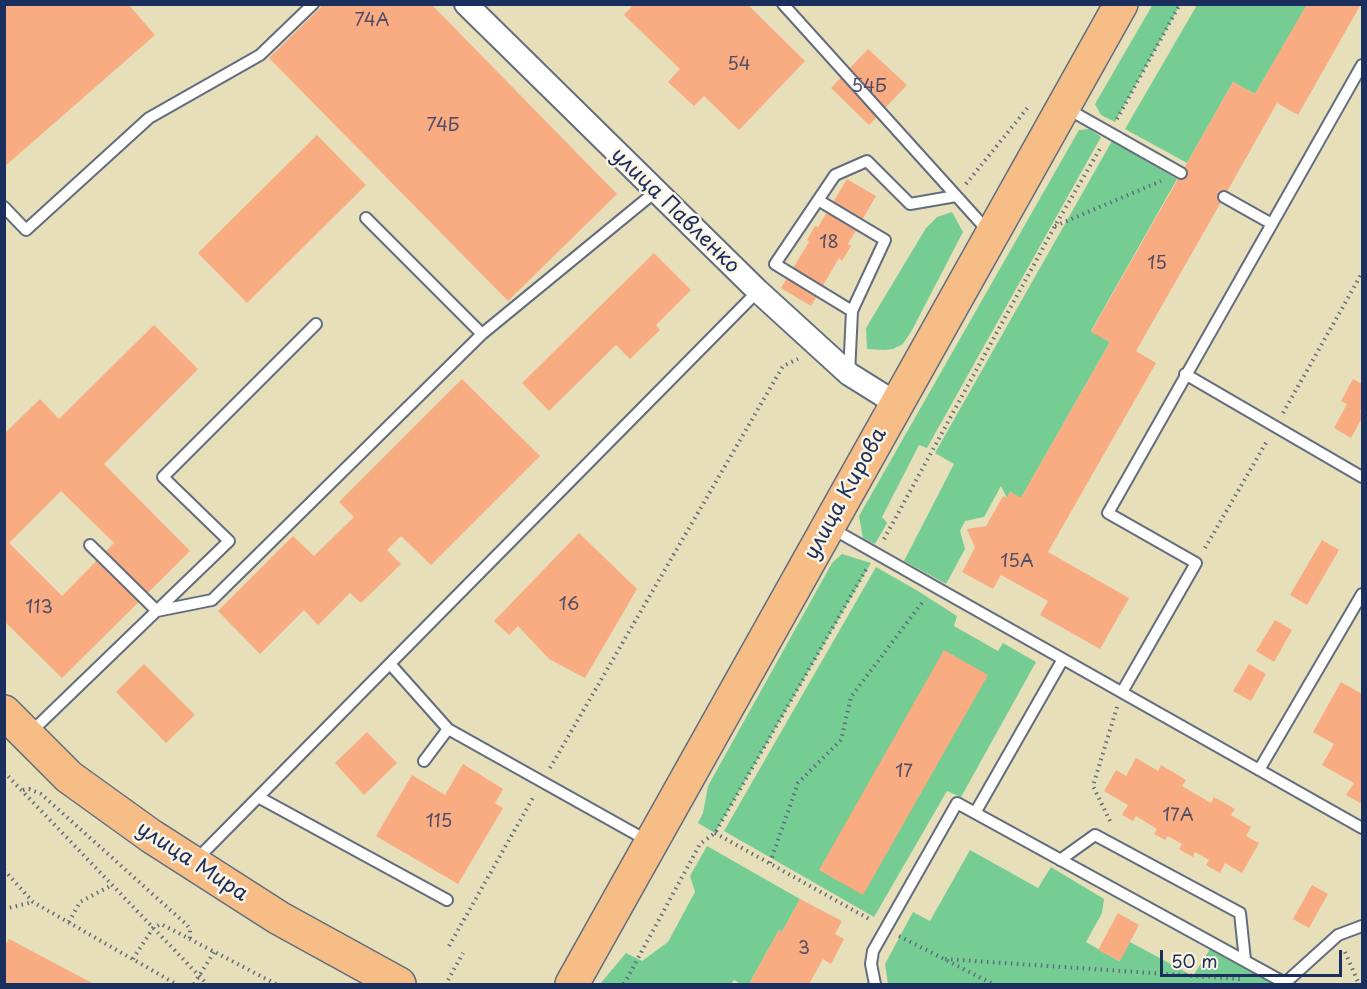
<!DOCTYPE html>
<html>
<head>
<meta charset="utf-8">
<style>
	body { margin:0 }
	#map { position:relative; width:1367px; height:989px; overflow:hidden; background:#e7dfb9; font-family:"Playpen Sans",sans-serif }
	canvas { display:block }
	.frame { position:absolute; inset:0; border:6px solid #1b2f5e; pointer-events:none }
	.scale { position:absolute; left:1160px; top:950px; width:182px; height:27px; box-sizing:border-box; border:3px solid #1b2f5e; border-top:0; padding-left:8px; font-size:18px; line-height:21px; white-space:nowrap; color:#1b2f5e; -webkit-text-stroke:4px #fcf5e5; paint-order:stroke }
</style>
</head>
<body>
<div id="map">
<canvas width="1367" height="989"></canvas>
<div class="frame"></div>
<div class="scale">50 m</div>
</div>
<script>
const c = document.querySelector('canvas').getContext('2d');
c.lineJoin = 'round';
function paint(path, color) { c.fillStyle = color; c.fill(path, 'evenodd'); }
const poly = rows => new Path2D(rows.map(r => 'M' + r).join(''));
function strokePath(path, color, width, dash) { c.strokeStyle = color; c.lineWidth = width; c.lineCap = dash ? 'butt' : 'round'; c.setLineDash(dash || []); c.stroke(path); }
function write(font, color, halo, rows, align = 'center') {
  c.font = font + ' "Playpen Sans",sans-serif'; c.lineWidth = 5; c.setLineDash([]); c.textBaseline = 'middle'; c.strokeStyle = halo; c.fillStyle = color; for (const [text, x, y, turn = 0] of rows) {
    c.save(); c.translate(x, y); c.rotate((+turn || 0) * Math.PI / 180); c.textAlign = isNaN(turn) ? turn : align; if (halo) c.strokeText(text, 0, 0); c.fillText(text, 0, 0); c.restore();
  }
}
const green = poly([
	[1153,4,1180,5,1115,122,1101,115,1095,104],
	[1197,5,1307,5,1255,94,1233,82,1187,163,1125,129],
	[1089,129,1101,137,927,448,919,445,882,517,887,523,875,544,863,538,859,516,1079,130],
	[1112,141,1177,179,1091,331,1110,342,1021,498,1010,492,1007,498,1001,486,984,517,965,521,960,531,965,549,946,584,904,561,954,464,935,453],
	[952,212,963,232,912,330,903,344,893,349,885,350,867,349,866,328,926,228,937,217],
	[842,554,871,563,715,833,698,823,703,813,708,786,832,563],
	[876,567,918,591,957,616,954,626,998,651,1003,643,1036,662,961,797,947,791,874,917,724,831],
	[707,846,800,899,782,932,779,930,749,984,741,984,734,980,731,984,600,984,626,953,642,961,668,942,695,892,690,876],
	[970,850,1038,888,1051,867,1104,899,1102,913,1086,942,1119,961,1130,942,1193,976,1210,949,1274,984,888,984,885,964,913,912,930,921]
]);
const building = poly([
	[4,4,128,4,155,35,4,167],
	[324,4,431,4,617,194,508,301,269,58],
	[634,4,747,4,805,61,739,130,704,96,694,106,668,82,680,69,624,15],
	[1307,4,1361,4,1298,115,1277,103,1224,197,1136,351,1156,363,1048,552,1129,598,1100,649,1040,615,1048,601,1001,575,993,589,962,572,975,548,967,529,986,526,1003,496,1007,498,1010,492,1021,498,1110,342,1091,332,1233,82,1255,94],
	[868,49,907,85,869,125,831,88],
	[317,135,366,185,247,303,198,253],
	[847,179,876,196,848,244,851,246,842,261,839,258,811,306,781,288,809,242,807,240,815,226,818,227],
	[654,253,691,290,656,325,660,330,630,359,616,345,549,411,522,383],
	[154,325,198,369,104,464,190,551,62,678,4,621,4,434,40,399,59,419],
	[61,491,114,543,62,596,9,543],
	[462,379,540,456,431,565,401,536,387,550,401,564,361,603,350,593,318,625,304,610,260,654,218,611,293,536,314,556,354,517,339,502],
	[1353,379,1362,384,1362,407,1360,412,1362,413,1362,418,1351,438,1334,428,1347,404,1341,401],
	[579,533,637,589,585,678,549,659,518,626,509,635,494,621],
	[1322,540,1339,550,1307,605,1290,595],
	[1275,620,1292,630,1274,662,1256,651],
	[944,650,988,675,863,895,819,870],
	[144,664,195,715,166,743,116,692],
	[1249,664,1266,674,1251,701,1233,691],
	[1341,682,1362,694,1362,804,1346,795,1354,783,1322,765,1334,744,1313,732],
	[367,732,397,763,364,795,335,763],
	[1136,758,1158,771,1161,765,1186,780,1182,786,1211,803,1214,797,1235,809,1231,815,1251,827,1246,836,1259,843,1242,873,1225,863,1220,873,1206,865,1209,860,1195,852,1193,857,1179,849,1182,844,1168,836,1165,840,1154,834,1157,829,1136,816,1133,821,1122,815,1128,805,1104,791,1116,770,1126,776],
	[463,764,503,789,495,803,503,808,458,884,376,836,412,775,445,795],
	[1312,885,1328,894,1309,928,1293,919],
	[800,899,842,921,835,934,844,939,831,964,823,959,809,984,749,984,779,930,782,932],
	[1118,913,1139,925,1120,961,1098,950],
	[9,939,94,984,4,984,4,947]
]);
const path = poly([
	[1117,119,1180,4],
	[966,184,1029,106],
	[1055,226,1161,181],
	[1283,413,1362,273],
	[884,539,1055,226,1101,147],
	[1205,548,1267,441],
	[550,768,783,366,798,359],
	[4,772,207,984],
	[23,790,29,789,41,794,186,924,190,929,190,939],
	[1110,821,1093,786,1117,707],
	[715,833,871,920],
	[770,863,798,783,841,740,851,697,924,600],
	[4,870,33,902,176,984],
	[4,909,33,902],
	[69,922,80,902,112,885],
	[899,936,993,984],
	[449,946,534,796],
	[1345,952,1359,984],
	[133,959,153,928,161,924,276,984],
	[945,959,1240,979],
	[448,980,463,953],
	[194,984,214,952],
	[624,984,700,844,715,833,868,566]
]);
const service = poly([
	[783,4,988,231],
	[1066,108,1181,173],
	[1224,197,1272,224],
	[818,200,885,240,852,311],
	[4,207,26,230,149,118,260,55,313,4],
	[366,218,482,334],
	[849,374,852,311,775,264,835,175,867,161,910,204,956,196],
	[1185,374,1362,477],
	[831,528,1362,828],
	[90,545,157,611,212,600,482,334,655,192],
	[391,665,448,729,648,841],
	[1122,692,1196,563,1108,513,1362,65],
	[30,733,229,541,163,477,316,324],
	[424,761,448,729],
	[1259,770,1362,594],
	[260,798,447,900],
	[975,813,1063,659],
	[1060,860,1095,835,1240,913,1245,960],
	[195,861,758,291],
	[875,984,871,964,873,951,957,803,1285,983],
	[1284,984,1338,935,1362,926]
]);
const minor = poly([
	[466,4,758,291,849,374,897,404]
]);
const primary = poly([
	[4,712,69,777,151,836,279,918,399,984],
	[572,984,1121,4]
]);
const numberNames = [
	["74А",372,21],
	["54",739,65],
	["54Б",869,87],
	["74Б",443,126],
	["18",829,243],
	["15",1157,264],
	["15А",1017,562],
	["16",569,605],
	["113",39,608],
	["17",904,772],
	["17А",1178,816],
	["115",439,822],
	["3",804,949]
];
const streetNames = [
	["улица Павленко",675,211,44],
	["улица Кирова",846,494,-61],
	["улица Мира",192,862,33]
];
paint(green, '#76cd93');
paint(building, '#f9ab82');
strokePath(service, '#626d7e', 14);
strokePath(minor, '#626d7e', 26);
strokePath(primary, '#626d7e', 36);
strokePath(path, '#626d7e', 4, [1.5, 4.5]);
strokePath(service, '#fff', 10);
strokePath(minor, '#fff', 22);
strokePath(primary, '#f6be86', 33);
write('18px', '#524e67', null, numberNames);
write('21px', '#1b2f5e', '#fcf5e5', streetNames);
</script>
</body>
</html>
